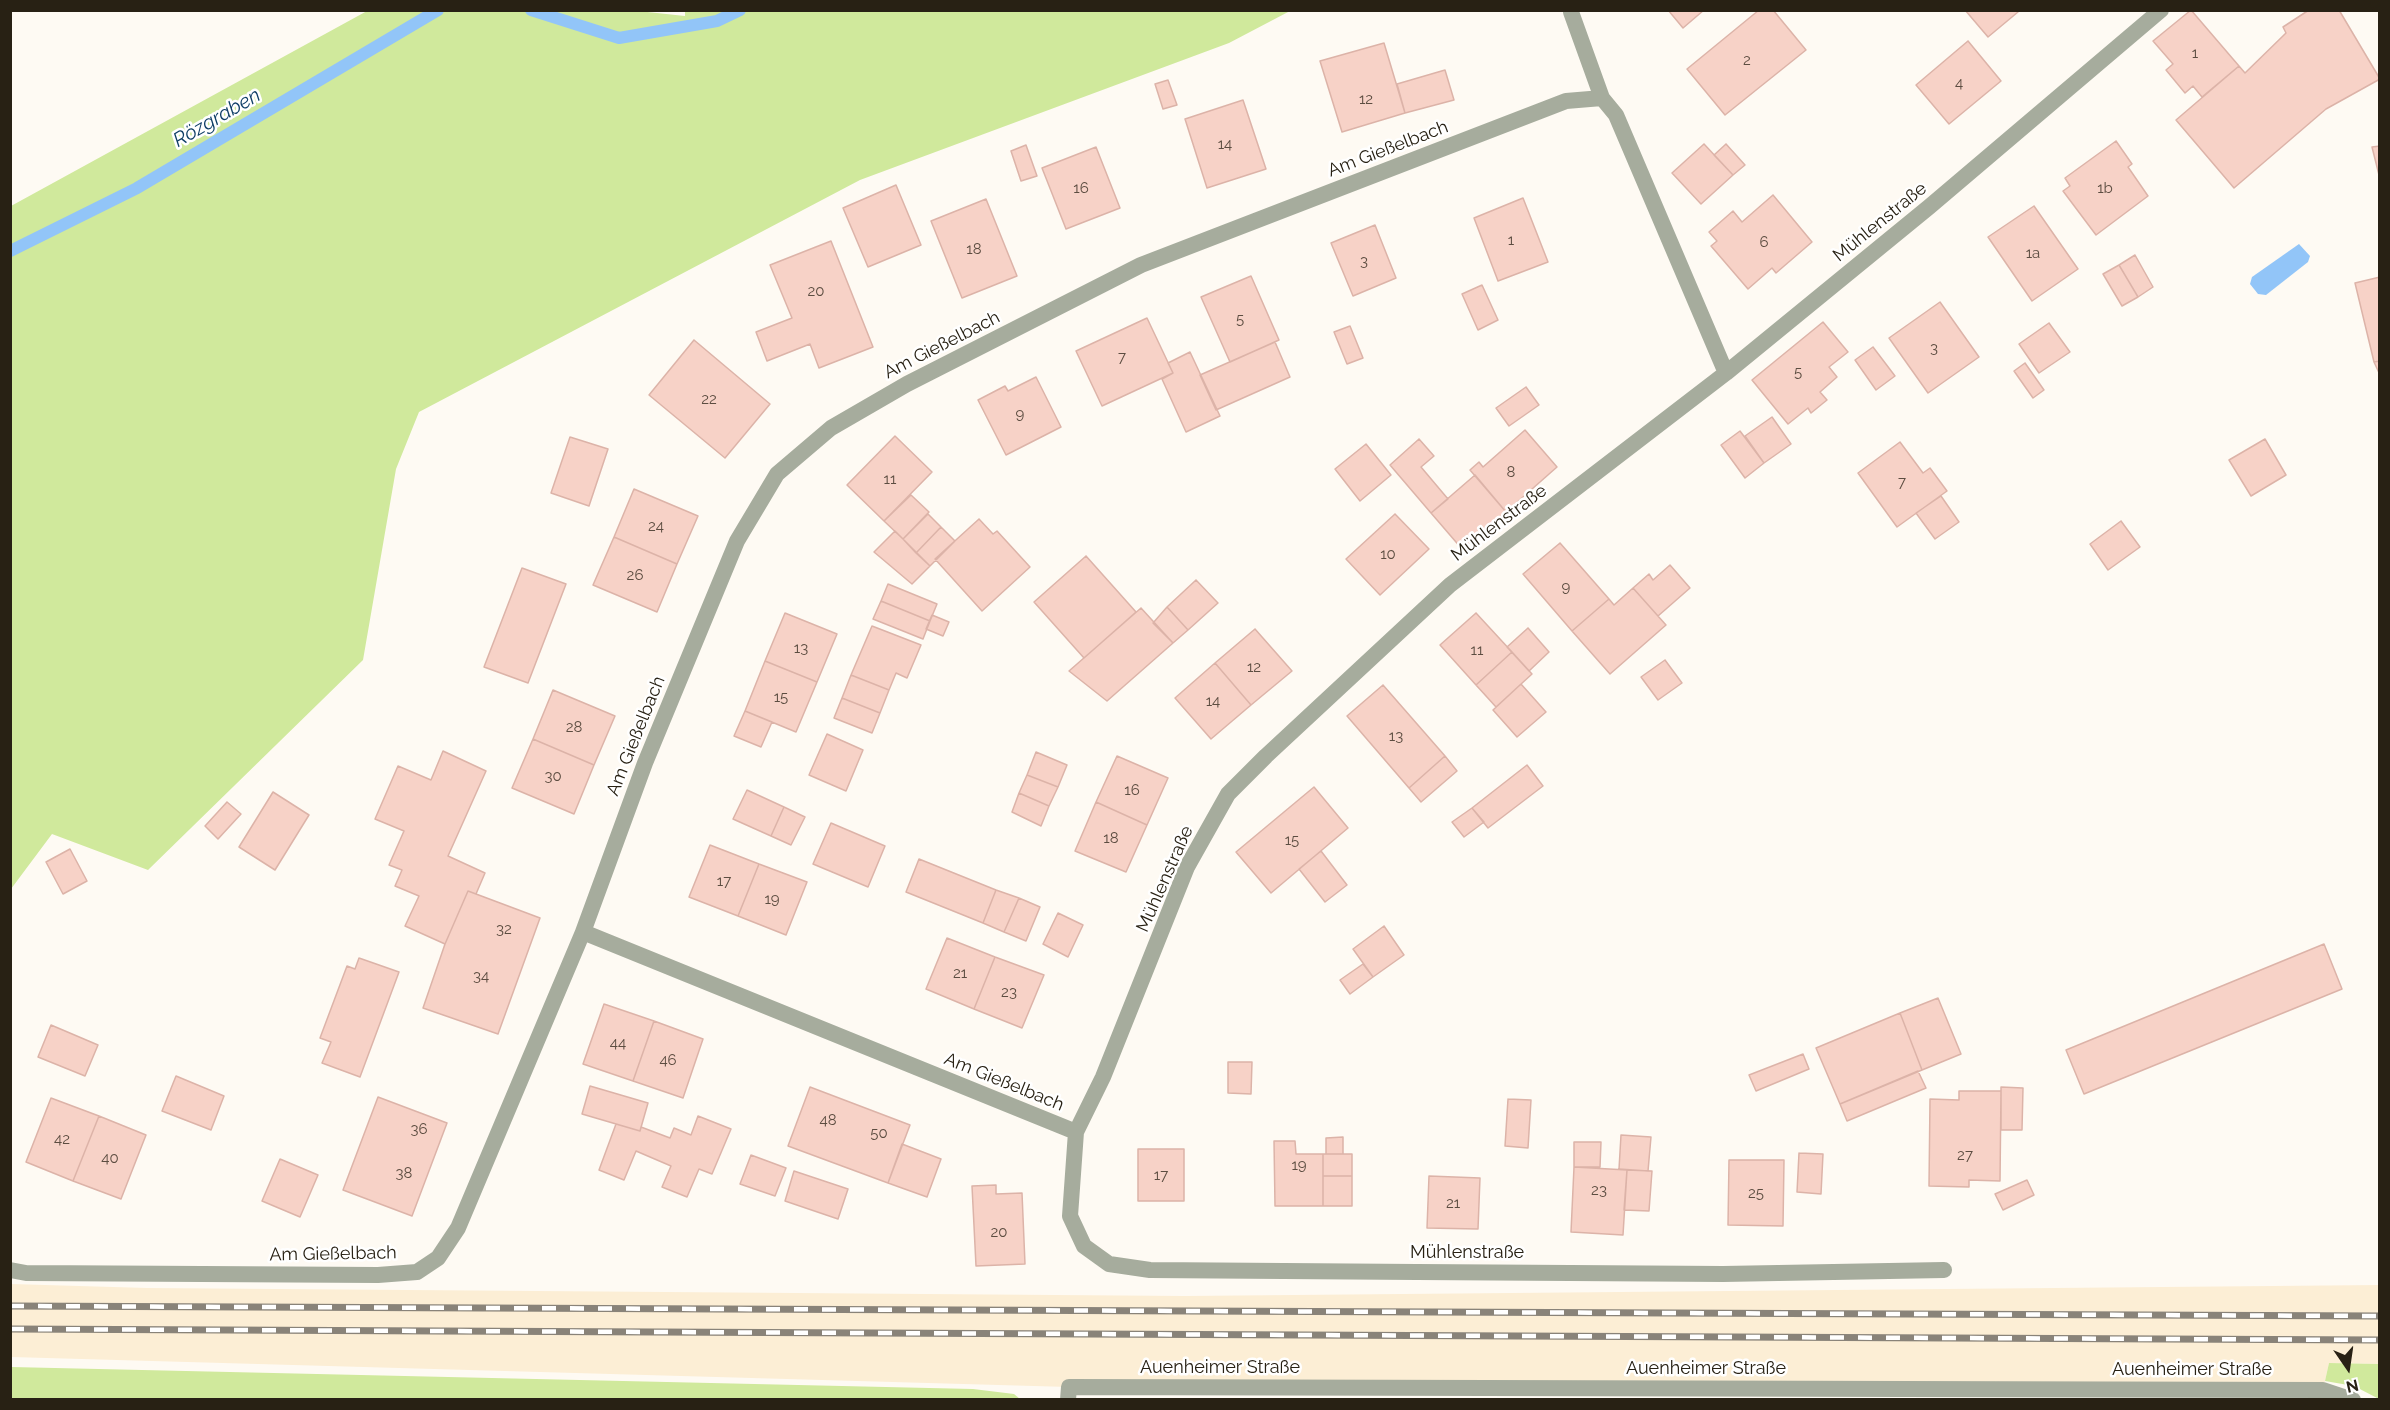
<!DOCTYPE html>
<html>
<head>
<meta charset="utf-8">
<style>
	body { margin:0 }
	#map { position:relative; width:2390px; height:1410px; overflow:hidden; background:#fefaf3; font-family:Raleway,sans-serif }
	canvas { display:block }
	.frame { position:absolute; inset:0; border:12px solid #282114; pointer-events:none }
	.north { position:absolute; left:2318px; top:1338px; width:60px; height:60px; -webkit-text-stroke:4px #fff; paint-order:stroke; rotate:167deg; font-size:16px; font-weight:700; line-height:24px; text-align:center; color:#282114 }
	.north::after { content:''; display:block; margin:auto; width:21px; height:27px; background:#282114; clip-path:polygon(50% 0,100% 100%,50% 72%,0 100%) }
</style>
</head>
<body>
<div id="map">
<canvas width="2390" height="1410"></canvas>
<div class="frame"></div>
<div class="north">N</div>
</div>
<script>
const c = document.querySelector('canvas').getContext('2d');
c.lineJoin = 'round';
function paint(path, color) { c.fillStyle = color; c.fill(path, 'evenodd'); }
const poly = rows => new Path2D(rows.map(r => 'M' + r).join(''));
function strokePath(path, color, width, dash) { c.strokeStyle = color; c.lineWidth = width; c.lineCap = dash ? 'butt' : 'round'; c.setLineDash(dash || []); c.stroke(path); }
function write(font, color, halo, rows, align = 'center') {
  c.font = font + ' Raleway,sans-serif'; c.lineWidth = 5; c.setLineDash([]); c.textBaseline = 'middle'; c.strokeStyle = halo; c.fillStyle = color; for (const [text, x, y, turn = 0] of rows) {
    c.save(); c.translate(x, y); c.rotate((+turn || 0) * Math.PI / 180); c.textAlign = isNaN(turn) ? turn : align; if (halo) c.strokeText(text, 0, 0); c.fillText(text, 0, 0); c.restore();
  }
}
const built = poly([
	[11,1284,147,1288,1185,1296,2380,1285,2379,1364,2329,1363,2323,1390,1069,1387,11,1357]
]);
const green = poly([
	[638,11,685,16,685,10,1290,11,1229,43,860,180,419,412,396,469,363,660,148,870,52,834,11,889,11,206,367,11],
	[2329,1363,2379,1364,2379,1399,2354,1386,2325,1381],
	[11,1367,973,1389,1014,1394,1020,1399,11,1400]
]);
const water = poly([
	[2299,244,2310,256,2308,262,2266,295,2258,294,2250,284,2252,277]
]);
const stream = poly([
	[531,10,619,38,717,21,740,10],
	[10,251,137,188,438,10]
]);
const building = poly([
	[1668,10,1704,10,1683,28,1668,10],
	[1759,10,1773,10,1806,50,1725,115,1687,69,1759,10],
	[1965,10,2016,10,2018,12,1988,37,1965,10],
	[2191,10,2239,66,2202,97,2193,86,2185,93,2166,70,2173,64,2153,41,2191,10],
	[2309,10,2339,10,2380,79,2326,109,2234,188,2176,120,2239,66,2245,73,2286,33,2283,27,2309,10],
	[1968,41,2001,81,1949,124,1916,85,1968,41],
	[1384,43,1405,113,1342,132,1320,61,1384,43],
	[1445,70,1454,100,1405,113,1397,84,1445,70],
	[1168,80,1177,105,1163,109,1155,84,1168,80],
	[1243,100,1266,169,1207,188,1185,119,1243,100],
	[2116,141,2132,164,2128,167,2148,196,2096,235,2063,191,2070,186,2065,178,2116,141],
	[1704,144,1733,175,1701,204,1672,173,1704,144],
	[1726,144,1745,165,1733,175,1714,155,1726,144],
	[1026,145,1037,176,1021,181,1011,151,1026,145],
	[2380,146,2380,179,2372,147,2380,146],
	[1096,147,1120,208,1066,229,1042,168,1096,147],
	[896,185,921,245,868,267,843,208,896,185],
	[1773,195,1812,242,1776,273,1772,268,1748,289,1711,246,1717,241,1709,232,1733,211,1742,222,1773,195],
	[1523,198,1548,262,1498,281,1474,218,1523,198],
	[986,199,1017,276,962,298,931,221,986,199],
	[2034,206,2078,269,2032,301,1988,237,2034,206],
	[1375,225,1396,278,1353,296,1331,243,1375,225],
	[831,241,873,347,819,368,810,344,767,361,756,332,792,318,770,265,831,241],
	[2135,255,2153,287,2138,297,2119,265,2135,255],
	[2119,265,2138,297,2122,306,2103,274,2119,265],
	[1251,276,1279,340,1230,362,1201,297,1251,276],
	[2380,277,2380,361,2374,362,2355,283,2380,277],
	[1482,285,1498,320,1478,330,1462,294,1482,285],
	[1940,302,1979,357,1928,393,1889,338,1940,302],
	[1147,318,1173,373,1102,406,1076,351,1147,318],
	[1823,322,1848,352,1829,367,1837,377,1820,392,1827,400,1811,413,1808,408,1788,424,1752,380,1823,322],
	[2049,323,2070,352,2039,373,2019,344,2049,323],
	[1350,326,1363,358,1347,364,1334,332,1350,326],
	[694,340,770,404,725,458,649,395,694,340],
	[1275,342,1290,377,1216,410,1200,375,1275,342],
	[1873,347,1895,376,1876,390,1855,360,1873,347],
	[1190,352,1220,416,1186,432,1162,379,1173,373,1168,363,1190,352],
	[2380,361,2380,375,2374,362,2380,361],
	[2025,363,2044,390,2033,398,2014,371,2025,363],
	[1036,377,1061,427,1006,455,978,400,1005,386,1008,391,1036,377],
	[1526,387,1539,405,1509,426,1496,408,1526,387],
	[1772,417,1791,444,1764,463,1745,436,1772,417],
	[1525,430,1557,467,1506,512,1470,470,1479,462,1483,467,1525,430],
	[1740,431,1764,463,1745,478,1721,445,1740,431],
	[895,436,932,472,884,521,847,485,895,436],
	[570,437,608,449,589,506,551,493,570,437],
	[1419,439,1434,456,1421,467,1448,499,1431,513,1390,465,1419,439],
	[2265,439,2286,475,2251,496,2229,460,2265,439],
	[1900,442,1923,473,1930,468,1947,491,1897,527,1858,473,1900,442],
	[1366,444,1391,475,1360,501,1335,469,1366,444],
	[1475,475,1506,512,1462,549,1431,513,1475,475],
	[634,489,698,516,677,564,614,537,634,489],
	[911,495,929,512,903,539,884,521,911,495],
	[1941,496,1959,522,1935,539,1916,513,1941,496],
	[928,514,941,527,916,553,903,539,928,514],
	[1395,514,1429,549,1380,595,1346,559,1395,514],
	[979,519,993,534,997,531,1030,567,982,611,935,559,979,519],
	[2121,521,2140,547,2108,570,2090,544,2121,521],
	[941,527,955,541,930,566,916,553,941,527],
	[895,531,930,566,912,584,874,552,895,531],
	[614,537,677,564,657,612,593,585,614,537],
	[1560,543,1609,599,1572,631,1523,574,1560,543],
	[1086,556,1136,612,1084,658,1034,602,1086,556],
	[1670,565,1690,588,1658,616,1633,588,1649,574,1653,580,1670,565],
	[522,568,566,584,528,683,484,667,522,568],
	[1196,580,1218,603,1188,630,1167,607,1196,580],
	[888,584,937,604,930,621,881,601,888,584],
	[1633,588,1666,625,1610,674,1572,631,1609,599,1614,605,1633,588],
	[881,601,930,621,923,639,873,619,881,601],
	[1167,607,1188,630,1173,643,1153,623,1167,607],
	[1141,608,1173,643,1107,701,1069,671,1141,608],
	[785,613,837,634,817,682,765,661,785,613],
	[1476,613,1512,652,1476,685,1440,645,1476,613],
	[932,615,949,622,943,636,926,629,932,615],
	[872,626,921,645,907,678,896,673,889,690,851,675,872,626],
	[1528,628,1549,652,1529,671,1507,647,1528,628],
	[1255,629,1292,671,1251,705,1215,663,1255,629],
	[1512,652,1532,674,1496,707,1476,685,1512,652],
	[1665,660,1682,683,1658,700,1641,677,1665,660],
	[765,661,817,682,796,732,745,711,765,661],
	[1215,663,1251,705,1211,739,1175,698,1215,663],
	[851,675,889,690,880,713,842,698,851,675],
	[1521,684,1546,712,1517,737,1493,710,1521,684],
	[1383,685,1445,756,1409,788,1347,716,1383,685],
	[553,690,615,716,594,765,533,739,553,690],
	[842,698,880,713,872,733,834,718,842,698],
	[745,711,772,722,761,747,734,736,745,711],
	[827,734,863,750,846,791,809,775,827,734],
	[533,739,594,765,574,814,512,788,533,739],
	[443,751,486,771,448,856,485,873,476,894,468,891,445,944,405,926,419,896,395,886,402,870,389,865,404,831,375,819,398,766,431,780,443,751],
	[1036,752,1067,765,1058,787,1027,775,1036,752],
	[1117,756,1168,778,1147,825,1096,802,1117,756],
	[1445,756,1457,771,1421,802,1409,788,1445,756],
	[1527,765,1543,786,1488,828,1472,808,1527,765],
	[1027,775,1058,787,1049,806,1019,793,1027,775],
	[1314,787,1348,828,1271,893,1236,852,1314,787],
	[747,790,784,807,771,836,733,819,747,790],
	[273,792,309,815,275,870,239,847,273,792],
	[1019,793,1049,806,1041,826,1012,812,1019,793],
	[227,802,241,814,218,839,205,826,227,802],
	[1096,802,1147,825,1126,872,1075,851,1096,802],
	[784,807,805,817,791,845,771,836,784,807],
	[1472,808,1484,822,1464,837,1452,822,1472,808],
	[831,823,885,846,868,887,813,864,831,823],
	[710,845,759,864,738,916,689,897,710,845],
	[70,849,87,881,63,894,46,862,70,849],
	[1321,851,1347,885,1325,902,1299,869,1321,851],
	[919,859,996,890,983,923,906,892,919,859],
	[759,864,807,882,786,935,738,916,759,864],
	[996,890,1019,898,1004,932,983,923,996,890],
	[468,891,540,918,498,1034,423,1008,445,944,468,891],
	[1019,898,1040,907,1026,941,1004,932,1019,898],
	[1058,913,1083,925,1068,957,1043,944,1058,913],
	[1384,926,1404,955,1373,977,1353,949,1384,926],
	[947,938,995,957,974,1009,926,989,947,938],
	[2324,944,2342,989,2084,1094,2066,1050,2324,944],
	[995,957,1044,975,1022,1028,974,1009,995,957],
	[359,958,399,972,360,1077,322,1063,331,1042,320,1038,347,966,355,969,359,958],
	[1363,964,1373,977,1350,994,1340,980,1363,964],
	[1938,998,1961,1054,1922,1070,1900,1013,1938,998],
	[604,1004,654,1021,633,1081,583,1064,604,1004],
	[1900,1013,1922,1070,1840,1104,1816,1048,1900,1013],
	[654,1021,703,1039,683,1098,633,1081,654,1021],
	[51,1025,98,1045,85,1076,38,1057,51,1025],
	[1803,1054,1809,1069,1756,1091,1749,1075,1803,1054],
	[1228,1062,1252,1062,1251,1094,1228,1093,1228,1062],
	[1918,1071,1926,1088,1847,1121,1840,1104,1918,1071],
	[176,1076,224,1096,211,1130,162,1111,176,1076],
	[590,1086,648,1103,640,1131,582,1114,590,1086],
	[810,1087,910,1125,888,1183,788,1146,810,1087],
	[2001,1087,2023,1088,2022,1130,2001,1130,2001,1087],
	[1959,1091,2001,1091,2000,1181,1969,1180,1969,1187,1929,1186,1930,1099,1959,1100,1959,1091],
	[378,1097,447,1123,412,1216,343,1190,378,1097],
	[51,1098,99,1116,73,1181,26,1162,51,1098],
	[1508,1099,1531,1100,1528,1148,1505,1146,1508,1099],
	[99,1116,146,1135,121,1199,73,1181,99,1116],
	[698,1116,731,1129,712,1174,699,1169,687,1197,662,1187,671,1166,636,1151,624,1180,599,1170,616,1124,640,1131,641,1127,670,1138,674,1128,691,1135,698,1116],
	[1621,1135,1651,1137,1648,1171,1619,1169,1621,1135],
	[1343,1137,1343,1154,1326,1154,1326,1138,1343,1137],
	[1274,1141,1295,1141,1296,1154,1323,1154,1323,1206,1275,1206,1274,1141],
	[1574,1142,1601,1142,1600,1167,1574,1167,1574,1142],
	[902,1144,941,1159,927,1197,888,1183,902,1144],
	[1138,1149,1184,1149,1184,1201,1138,1201,1138,1149],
	[1799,1153,1823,1154,1821,1194,1797,1192,1799,1153],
	[1323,1154,1352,1154,1352,1176,1323,1176,1323,1154],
	[751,1155,786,1168,775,1196,740,1184,751,1155],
	[280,1159,318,1175,300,1217,262,1201,280,1159],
	[1729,1160,1784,1160,1783,1226,1728,1225,1729,1160],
	[1574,1167,1627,1170,1623,1235,1571,1232,1574,1167],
	[1627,1170,1652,1171,1649,1211,1624,1210,1627,1170],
	[794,1171,848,1189,838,1219,785,1201,794,1171],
	[1323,1176,1352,1176,1352,1206,1323,1206,1323,1176],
	[1429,1176,1480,1178,1478,1229,1427,1228,1429,1176],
	[2027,1180,2034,1195,2003,1210,1995,1194,2027,1180],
	[996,1185,996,1194,1022,1193,1025,1264,976,1266,972,1186,996,1185]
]);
const minor = poly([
	[1571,12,1602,98],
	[583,932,645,763,737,541,777,474,831,428,907,384,1141,265,1566,101,1602,98,1616,115,1726,373],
	[10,1270,26,1273,378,1275,417,1272,438,1258,458,1228,583,932,1076,1132],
	[1944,1270,1723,1274,1417,1272,1150,1270,1109,1264,1084,1246,1070,1216,1076,1132,1103,1077,1187,867,1228,794,1266,756,1450,585,1726,373,1929,207,2161,10],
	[1068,1400,1069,1387,2323,1390,2353,1400]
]);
const rail = poly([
	[10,1306,2380,1316],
	[10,1329,2380,1340]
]);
const numberNames = [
	["1",2195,53],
	["2",1747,60],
	["4",1959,83],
	["12",1366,99],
	["14",1225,144],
	["16",1081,188],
	["1b",2105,188],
	["1",1511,240],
	["6",1764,242],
	["18",974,249],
	["1a",2033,253],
	["3",1364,261],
	["20",816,291],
	["5",1240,319],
	["3",1934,348],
	["7",1122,357],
	["5",1798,372],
	["22",709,399],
	["9",1020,414],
	["8",1511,472],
	["11",890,479],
	["7",1902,482],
	["24",656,526],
	["10",1388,554],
	["26",635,575],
	["9",1566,587],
	["13",801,648],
	["11",1477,650],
	["12",1254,667],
	["15",781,697],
	["14",1213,701],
	["28",574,727],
	["13",1396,736],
	["30",553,776],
	["16",1132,790],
	["18",1111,838],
	["15",1292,840],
	["17",724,881],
	["19",772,899],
	["32",504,929],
	["21",960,973],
	["34",481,976],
	["23",1009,992],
	["44",618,1043],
	["46",668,1060],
	["48",828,1120],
	["36",419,1129],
	["50",879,1133],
	["42",62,1139],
	["27",1965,1155],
	["40",110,1158],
	["19",1299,1165],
	["38",404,1173],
	["17",1161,1175],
	["23",1599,1190],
	["25",1756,1193],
	["21",1453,1203],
	["20",999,1232]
];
const streetNames = [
	["Am Gießelbach",1388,149,-21],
	["Mühlenstraße",1880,222,-39],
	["Am Gießelbach",942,345,-27],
	["Mühlenstraße",1499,523,-37],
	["Am Gießelbach",636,736,-68],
	["Mühlenstraße",1165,879,-66],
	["Am Gießelbach",1004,1082,22],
	["Mühlenstraße",1467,1253],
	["Am Gießelbach",333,1254,-1],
	["Auenheimer Straße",1220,1368],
	["Auenheimer Straße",1706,1369],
	["Auenheimer Straße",2192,1370]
];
const waterNames = [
	["Rözgraben",217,118,-30]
];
paint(built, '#fceed5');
paint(green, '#d0e99c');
paint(water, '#92c5f8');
strokePath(stream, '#92c5f8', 12);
paint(building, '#f7d2c7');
strokePath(building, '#dcb3a8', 1.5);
strokePath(minor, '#a6ac9d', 16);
strokePath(rail, '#898379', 7);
strokePath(rail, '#fff', 4.5, [14]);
write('15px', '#5c4d41', null, numberNames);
write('18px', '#282114', '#fff', streetNames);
write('italic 20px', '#0f3e66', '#fff', waterNames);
</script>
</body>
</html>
